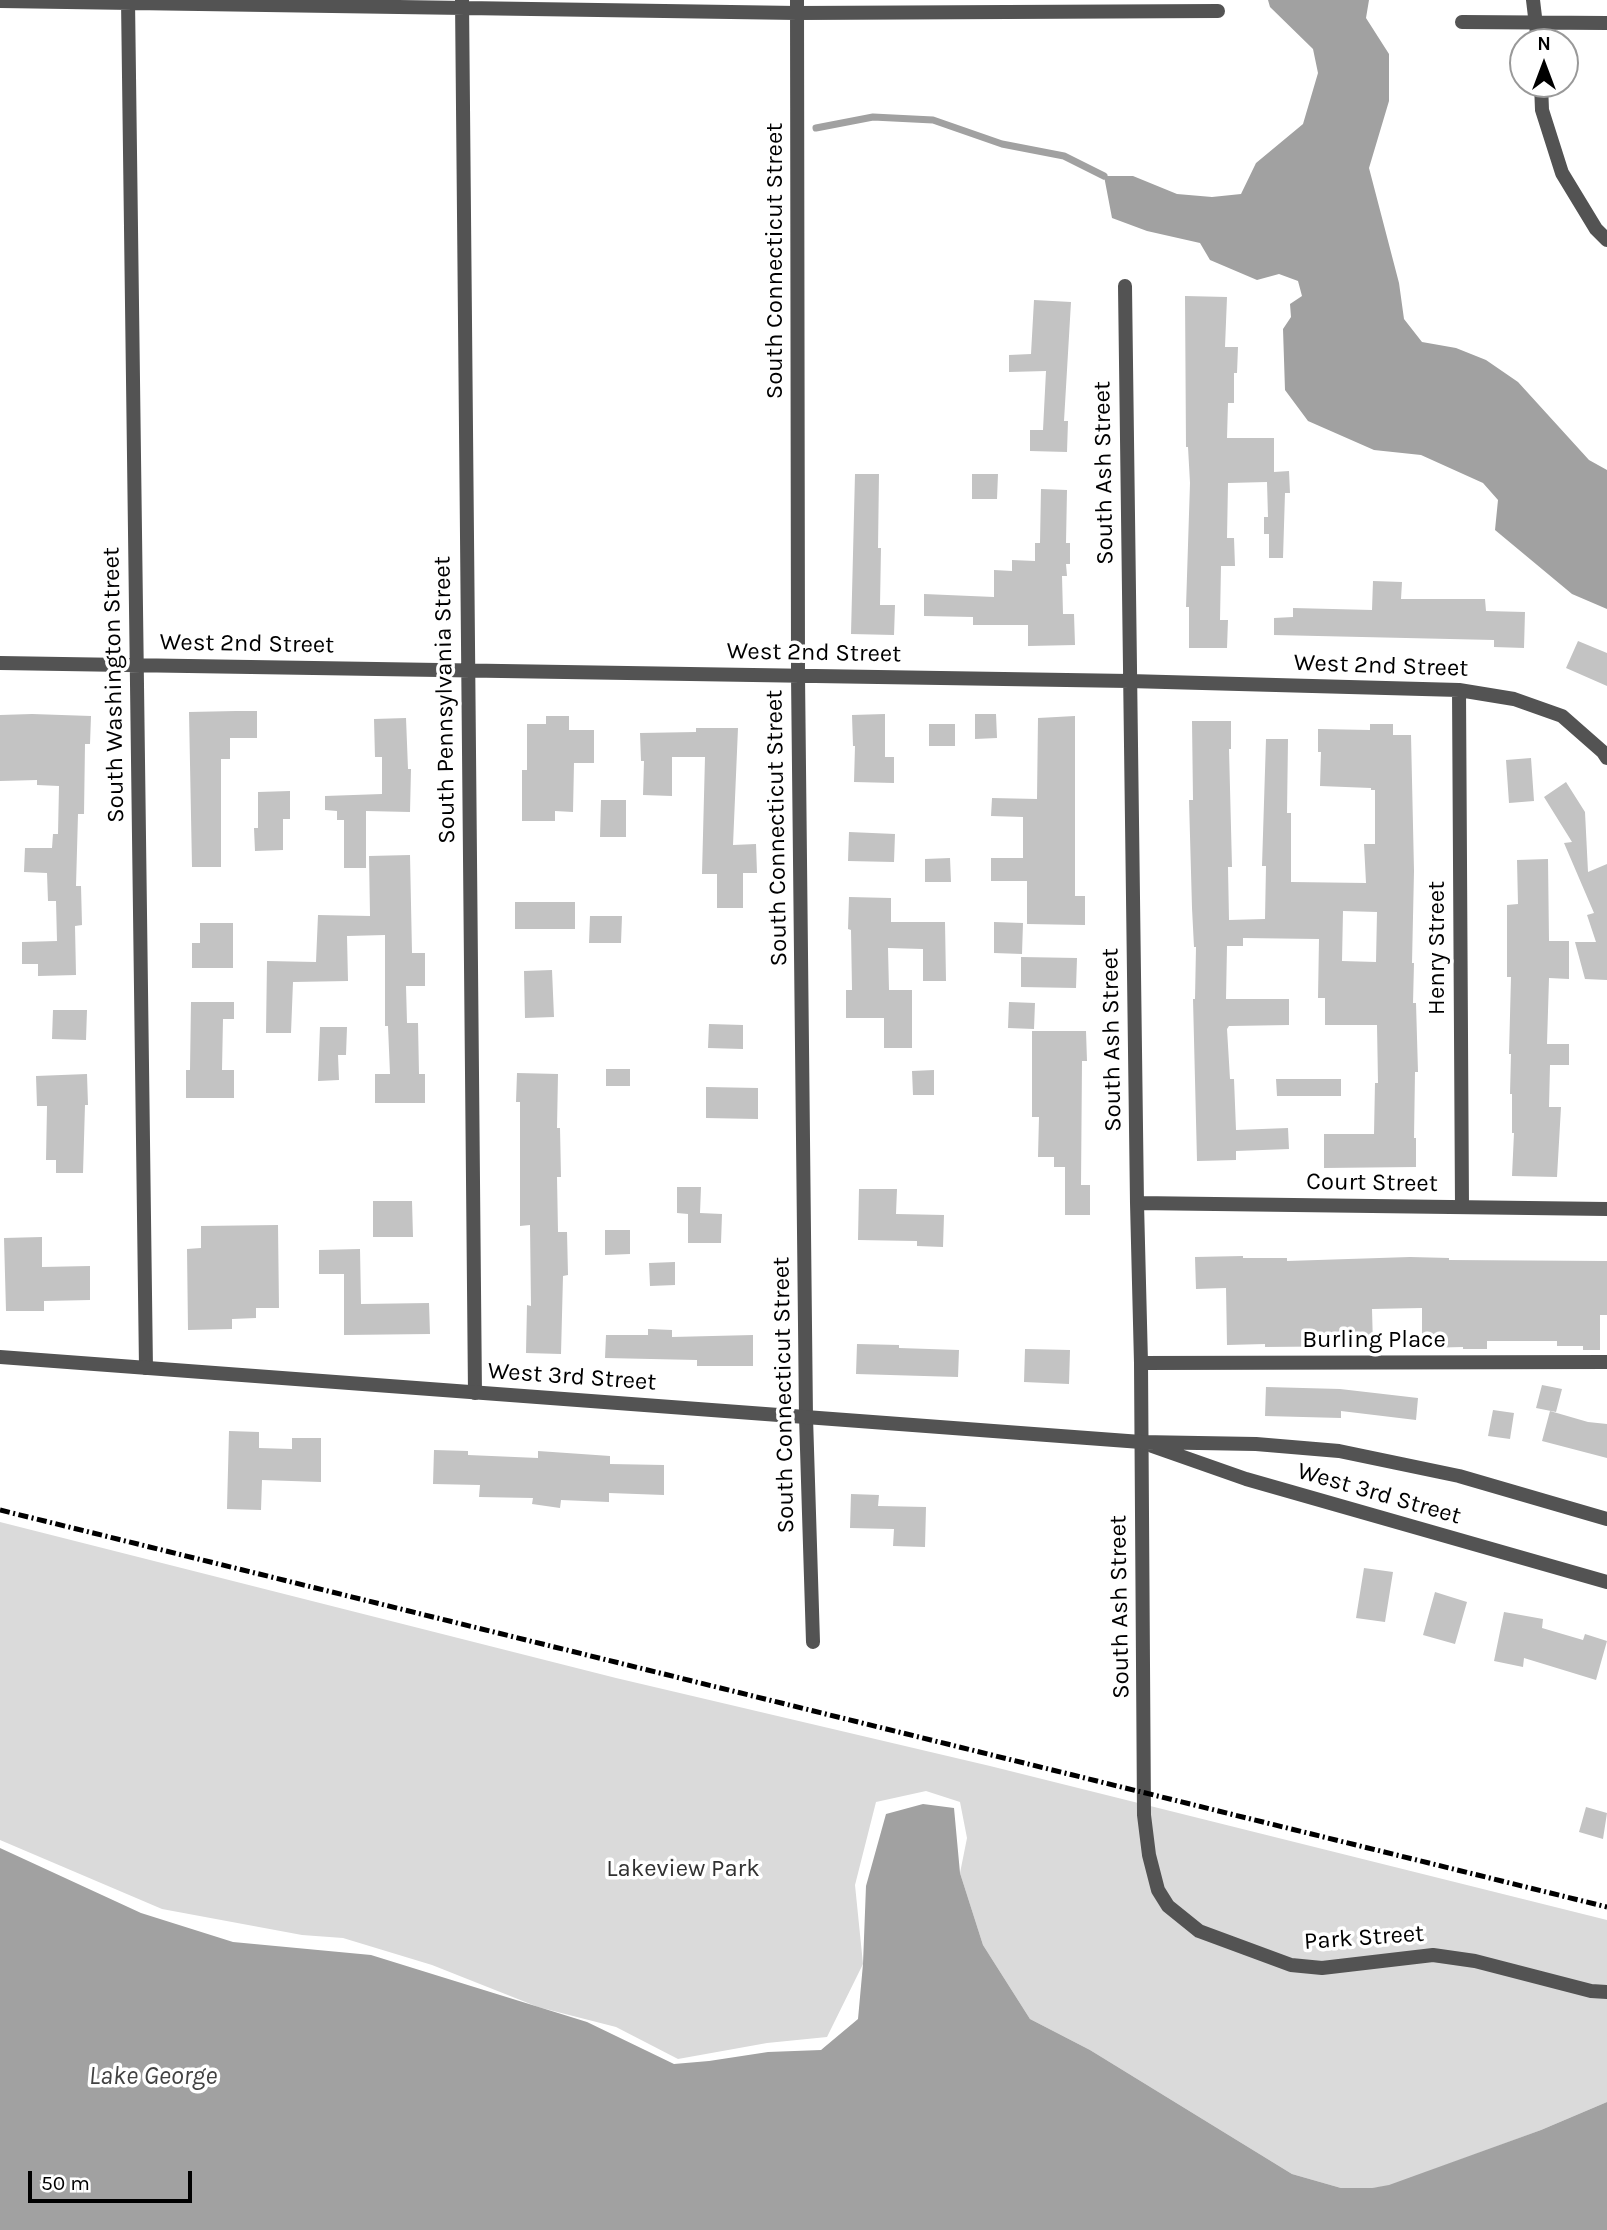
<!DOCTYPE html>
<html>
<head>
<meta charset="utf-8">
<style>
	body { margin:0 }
	#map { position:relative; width:1607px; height:2230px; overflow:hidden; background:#fff; font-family:Karla,sans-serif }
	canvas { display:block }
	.north { position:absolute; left:1509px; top:28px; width:70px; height:70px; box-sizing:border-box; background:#fff; border:2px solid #999; border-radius:50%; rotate:0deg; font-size:19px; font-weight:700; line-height:28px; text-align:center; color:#000 }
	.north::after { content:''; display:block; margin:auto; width:24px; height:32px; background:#000; clip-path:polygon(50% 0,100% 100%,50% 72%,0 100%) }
	.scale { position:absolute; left:28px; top:2171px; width:164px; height:32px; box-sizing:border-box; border:4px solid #000; border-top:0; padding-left:9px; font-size:21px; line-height:24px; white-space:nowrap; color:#000; -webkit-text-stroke:5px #fff; paint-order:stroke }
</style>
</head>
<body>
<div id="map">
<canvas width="1607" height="2230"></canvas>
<div class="north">N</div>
<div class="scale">50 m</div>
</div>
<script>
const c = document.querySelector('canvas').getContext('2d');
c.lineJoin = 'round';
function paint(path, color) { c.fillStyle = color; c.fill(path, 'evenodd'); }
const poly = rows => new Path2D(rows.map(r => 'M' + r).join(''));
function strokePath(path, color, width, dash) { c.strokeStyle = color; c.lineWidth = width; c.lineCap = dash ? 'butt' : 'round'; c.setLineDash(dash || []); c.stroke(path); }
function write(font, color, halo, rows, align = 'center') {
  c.font = font + ' Karla,sans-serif'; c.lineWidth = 7; c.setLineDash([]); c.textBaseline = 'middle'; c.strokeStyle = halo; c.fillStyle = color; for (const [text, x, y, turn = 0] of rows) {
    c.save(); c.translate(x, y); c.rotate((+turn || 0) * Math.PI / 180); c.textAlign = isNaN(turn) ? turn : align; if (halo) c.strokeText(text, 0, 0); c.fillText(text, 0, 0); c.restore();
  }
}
const green = poly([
	[0,1522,616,1678,990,1766,1607,1920,1607,2102,1541,2130,1389,2186,1372,2188,1341,2188,1292,2174,1090,2050,1030,2019,983,1945,960,1873,967,1838,960,1802,926,1791,876,1802,855,1885,863,1964,827,2037,767,2043,678,2059,616,2027,538,2007,432,1965,343,1938,302,1935,162,1909,0,1840]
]);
const water = poly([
	[1268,0,1369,0,1366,18,1389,54,1389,101,1369,168,1399,283,1404,319,1422,342,1456,348,1486,360,1518,382,1589,460,1607,470,1607,609,1572,594,1495,530,1498,500,1483,483,1421,455,1374,450,1308,421,1285,390,1283,329,1291,317,1290,304,1302,296,1298,281,1279,274,1257,280,1210,260,1200,243,1147,231,1112,218,1104,176,1133,176,1177,194,1212,197,1241,194,1256,163,1303,124,1318,73,1313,49,1270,7],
	[923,1804,954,1808,960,1873,983,1945,1030,2019,1090,2050,1292,2174,1341,2188,1372,2188,1389,2185,1541,2130,1607,2102,1607,2230,0,2230,0,1848,141,1913,233,1942,371,1955,587,2022,674,2064,709,2061,768,2052,821,2050,858,2019,863,1964,866,1886,886,1814]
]);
const stream = poly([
	[816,128,873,117,933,120,1002,144,1064,156,1104,176]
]);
const building = poly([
	[1185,296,1227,297,1225,347,1238,347,1237,373,1234,373,1234,403,1228,403,1227,438,1274,438,1274,472,1289,471,1290,493,1285,493,1283,558,1269,558,1269,534,1264,534,1264,517,1268,517,1267,482,1228,483,1227,538,1234,538,1235,566,1221,566,1220,620,1228,620,1227,648,1189,648,1189,607,1186,607,1190,483,1188,447,1186,447],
	[1034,300,1071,302,1064,421,1068,421,1067,452,1030,451,1030,430,1043,430,1046,371,1009,372,1009,355,1031,354],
	[855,474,879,474,878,548,881,548,880,605,895,605,894,635,851,634],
	[972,474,998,474,997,499,972,499],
	[1041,489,1067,490,1066,543,1070,543,1070,564,1066,564,1067,576,1062,576,1063,614,1074,614,1075,645,1028,646,1028,625,973,625,973,617,924,616,924,594,994,597,994,570,1012,571,1012,560,1035,561,1035,543,1040,543],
	[1373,581,1402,582,1401,599,1485,599,1486,611,1525,612,1524,648,1494,647,1494,640,1274,635,1274,618,1293,617,1293,608,1372,610],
	[1578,641,1607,653,1607,686,1566,668],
	[236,711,257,711,257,738,230,738,230,759,221,759,221,867,192,867,189,712],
	[32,714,91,716,90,744,85,744,84,814,78,814,76,886,81,886,82,925,75,926,76,975,38,976,38,964,22,964,22,942,57,941,56,901,48,901,47,873,24,872,25,848,52,848,53,834,58,834,59,786,37,785,37,780,0,781,0,715],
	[885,714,885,757,894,757,894,783,854,782,855,746,853,746,852,715],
	[975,714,996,714,997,738,975,739],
	[546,716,569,716,569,730,594,730,594,763,574,763,573,812,555,811,555,821,522,821,522,770,527,770,527,724,546,724],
	[1075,716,1075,896,1085,896,1085,925,1027,924,1027,881,991,881,991,858,1023,858,1023,817,991,816,992,798,1037,799,1038,718],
	[406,718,408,769,411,769,410,812,366,811,366,868,344,868,344,820,337,820,337,811,325,810,325,796,382,794,382,757,375,757,374,719],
	[1192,721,1231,721,1231,749,1229,749,1232,867,1228,867,1229,920,1265,919,1266,866,1262,866,1266,739,1288,739,1287,813,1291,813,1291,882,1366,883,1364,844,1375,844,1375,790,1371,790,1371,788,1320,786,1321,752,1318,752,1318,729,1370,730,1370,724,1393,724,1393,735,1411,735,1414,871,1412,963,1414,963,1413,1003,1416,1003,1418,1072,1415,1072,1414,1138,1416,1138,1416,1167,1324,1168,1324,1134,1374,1134,1375,1083,1378,1083,1377,1025,1325,1025,1325,998,1318,998,1319,939,1243,938,1243,946,1227,946,1226,999,1289,999,1289,1025,1229,1026,1227,1029,1230,1079,1234,1079,1236,1130,1288,1128,1289,1149,1236,1151,1236,1160,1197,1161,1193,999,1195,999,1196,947,1194,947,1192,908,1189,800,1193,800],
	[1343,911,1377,912,1376,962,1342,961],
	[929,724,955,724,955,746,929,746],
	[696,728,738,728,733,845,756,844,757,873,743,873,743,908,717,908,717,874,702,874,705,757,672,757,672,796,643,795,644,761,641,761,640,733,696,732],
	[1531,758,1534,801,1509,803,1506,760],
	[1566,782,1585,812,1588,872,1607,864,1607,980,1585,979,1575,942,1596,942,1587,915,1594,913,1564,843,1572,842,1544,797],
	[290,791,290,819,283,819,283,850,255,851,254,828,258,828,258,792],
	[601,800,626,800,626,837,600,837],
	[849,832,895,834,894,862,848,861],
	[410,855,412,953,425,953,425,986,406,986,407,1023,418,1023,419,1074,425,1074,425,1103,375,1103,375,1074,390,1074,388,1026,385,1026,385,935,347,936,348,981,293,982,291,1033,266,1033,267,961,316,962,318,915,370,916,369,856],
	[950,858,951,882,925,882,925,859],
	[1548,859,1549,941,1569,941,1569,979,1549,978,1547,1044,1569,1044,1569,1065,1550,1065,1549,1107,1561,1107,1557,1177,1512,1176,1514,1133,1512,1133,1512,1094,1510,1094,1511,1054,1509,1054,1511,977,1507,977,1507,905,1518,904,1517,860],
	[849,897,891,898,891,922,945,922,946,981,923,981,923,949,888,948,889,990,912,990,912,1048,884,1048,884,1018,846,1018,846,990,852,990,851,930,848,929],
	[515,902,575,902,575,929,515,929],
	[590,916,622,916,621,943,589,943],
	[994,922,1023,923,1022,954,994,953],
	[200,923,233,923,233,968,192,968,192,943,200,943],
	[1021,957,1077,958,1076,988,1021,987],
	[552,970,554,1017,525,1018,524,971],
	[191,1002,234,1002,234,1019,223,1019,222,1070,234,1070,234,1098,186,1098,186,1070,190,1070],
	[1009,1002,1035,1003,1034,1029,1008,1028],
	[53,1010,87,1010,86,1040,52,1039],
	[709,1024,743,1025,743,1049,708,1048],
	[320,1027,347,1027,346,1055,338,1055,339,1080,318,1081],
	[1032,1031,1086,1031,1087,1061,1082,1061,1081,1185,1090,1185,1090,1215,1065,1215,1065,1167,1054,1167,1054,1157,1038,1157,1039,1117,1032,1117],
	[606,1069,630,1069,630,1086,606,1086],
	[934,1070,934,1095,913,1095,912,1071],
	[517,1073,558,1074,557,1128,560,1128,561,1177,557,1177,558,1232,567,1232,568,1275,563,1276,561,1354,526,1353,527,1305,531,1306,530,1225,520,1226,520,1102,516,1102],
	[87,1074,88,1105,85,1105,83,1173,56,1173,56,1160,46,1160,47,1106,37,1106,36,1076],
	[1276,1079,1341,1079,1341,1096,1277,1096],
	[706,1087,758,1088,758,1119,706,1118],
	[677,1187,701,1187,700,1213,722,1214,721,1243,688,1243,688,1214,677,1213],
	[859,1189,897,1189,896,1214,944,1215,943,1247,917,1246,917,1241,858,1240],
	[373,1201,412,1201,413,1237,373,1237],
	[278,1225,279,1308,256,1308,256,1318,232,1319,232,1329,188,1330,187,1249,201,1248,201,1226],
	[605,1230,630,1230,630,1254,605,1255],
	[42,1237,42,1267,90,1266,90,1300,44,1301,44,1311,6,1311,4,1238],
	[360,1249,361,1304,429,1303,430,1334,344,1335,344,1274,319,1274,319,1250],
	[1243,1256,1243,1258,1287,1258,1287,1261,1410,1257,1449,1258,1449,1260,1607,1261,1607,1315,1600,1315,1600,1350,1583,1350,1583,1346,1557,1346,1557,1341,1487,1341,1487,1349,1463,1349,1463,1347,1422,1348,1422,1308,1372,1309,1373,1346,1265,1347,1265,1344,1227,1345,1226,1288,1196,1289,1195,1257],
	[675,1262,675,1285,650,1286,649,1263],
	[648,1329,672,1330,672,1337,753,1335,753,1366,697,1366,697,1360,605,1358,606,1335,648,1335],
	[857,1344,899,1345,899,1348,959,1350,958,1377,856,1374],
	[1025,1349,1070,1350,1069,1384,1024,1382],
	[1542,1385,1562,1389,1556,1412,1536,1408],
	[1266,1387,1340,1389,1418,1398,1416,1420,1341,1411,1341,1418,1265,1416],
	[1493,1410,1514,1413,1510,1439,1488,1436],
	[1550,1411,1588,1422,1607,1424,1607,1458,1542,1441],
	[229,1431,259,1432,259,1448,292,1449,292,1438,321,1438,321,1482,262,1480,261,1510,227,1509],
	[434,1450,468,1451,468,1455,538,1458,538,1451,610,1456,610,1464,664,1465,664,1495,609,1493,609,1502,561,1500,560,1508,532,1504,533,1498,479,1497,480,1485,433,1484],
	[851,1494,879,1495,878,1506,926,1507,925,1547,893,1546,894,1529,850,1528],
	[1364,1568,1393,1572,1385,1622,1356,1618],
	[1435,1592,1467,1602,1455,1644,1423,1635],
	[1504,1612,1543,1619,1542,1628,1583,1640,1585,1634,1607,1641,1596,1680,1524,1658,1523,1667,1494,1661],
	[1586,1807,1607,1813,1603,1839,1579,1832]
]);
const minor = poly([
	[128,0,146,1368],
	[462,0,475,1393],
	[797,0,798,675,806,1417,813,1642],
	[1533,0,1538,42],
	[0,1,797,13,1218,11],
	[1462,22,1607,23],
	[1541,84,1542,110,1562,173,1596,229,1607,240],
	[1125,286,1137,1203,1141,1363,1144,1815,1149,1855,1158,1890,1168,1906,1199,1931,1291,1965,1322,1968,1433,1955,1475,1961,1591,1991,1607,1992],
	[0,663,1129,681,1459,690,1514,699,1562,716,1603,752,1607,758],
	[1459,690,1462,1207],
	[1137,1203,1607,1209],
	[1141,1363,1607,1362]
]);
const tertiary = poly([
	[0,1357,1141,1442,1256,1444,1339,1451,1459,1476,1607,1519],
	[1152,1446,1246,1479,1607,1582]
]);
const rail = poly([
	[0,1510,1607,1907]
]);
const streetNames = [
	["South Connecticut Street",775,261,-90],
	["South Ash Street",1104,473,-91],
	["West 2nd Street",247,644,1],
	["West 2nd Street",814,653,1],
	["West 2nd Street",1381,666,2],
	["South Washington Street",114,685,-91],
	["South Pennsylvania Street",445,700,-91],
	["South Connecticut Street",777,828,-91],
	["Henry Street",1437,948,-90],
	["South Ash Street",1112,1040,-91],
	["Court Street",1372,1183,1],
	["Burling Place",1374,1340],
	["West 3rd Street",572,1377,4],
	["South Connecticut Street",784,1395,-91],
	["West 3rd Street",1379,1494,16],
	["South Ash Street",1120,1607,-91],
	["Park Street",1364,1938,-4]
];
const parkNames = [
	["Lakeview Park",683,1869]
];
const waterNames = [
	["Lake George",153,2077]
];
paint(green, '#dadada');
paint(water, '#a1a1a1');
strokePath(stream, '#a1a1a1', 7);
paint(building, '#c3c3c3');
strokePath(minor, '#535353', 14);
strokePath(tertiary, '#535353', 14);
strokePath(rail, '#000', 5, [10, 3.5, 2, 3.5]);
write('24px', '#000', '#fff', streetNames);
write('24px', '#313131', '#fff', parkNames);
write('italic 26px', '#424242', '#fff', waterNames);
</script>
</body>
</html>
